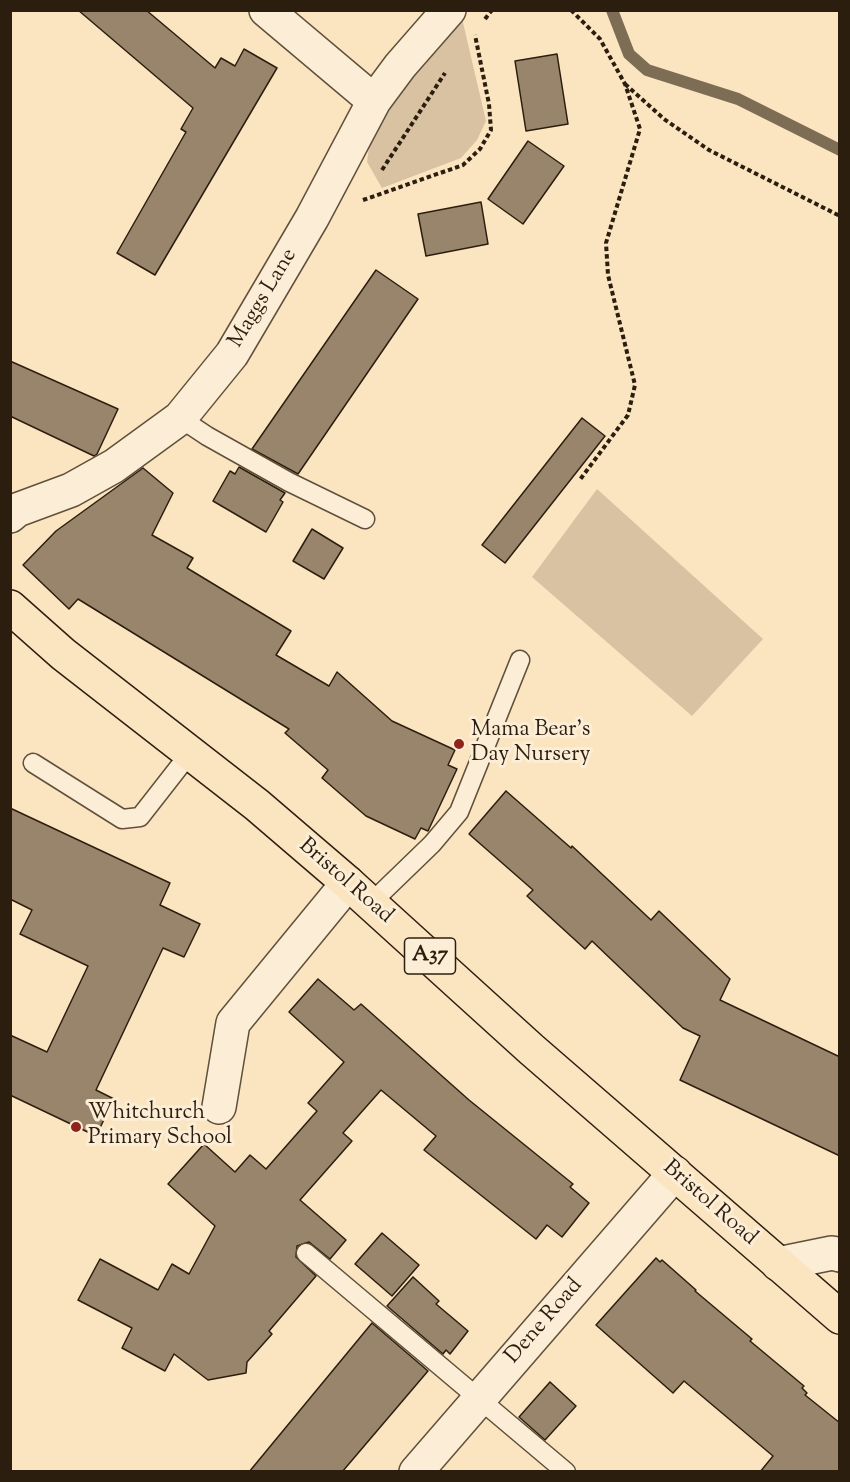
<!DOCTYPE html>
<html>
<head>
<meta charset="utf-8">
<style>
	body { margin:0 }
	#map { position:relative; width:850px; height:1482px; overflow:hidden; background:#fbe4c0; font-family:"Sorts Mill Goudy",serif }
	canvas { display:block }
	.frame { position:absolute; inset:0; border:12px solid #2c1e0f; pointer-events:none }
</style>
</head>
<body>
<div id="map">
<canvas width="850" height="1482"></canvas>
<div class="frame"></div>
</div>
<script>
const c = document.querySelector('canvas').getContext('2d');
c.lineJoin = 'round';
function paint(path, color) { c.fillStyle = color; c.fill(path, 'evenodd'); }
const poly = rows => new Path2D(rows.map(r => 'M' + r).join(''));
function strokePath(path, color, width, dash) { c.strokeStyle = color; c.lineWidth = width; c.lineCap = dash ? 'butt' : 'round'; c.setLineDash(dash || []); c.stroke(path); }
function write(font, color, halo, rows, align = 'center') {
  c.font = font + ' "Sorts Mill Goudy",serif'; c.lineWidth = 6; c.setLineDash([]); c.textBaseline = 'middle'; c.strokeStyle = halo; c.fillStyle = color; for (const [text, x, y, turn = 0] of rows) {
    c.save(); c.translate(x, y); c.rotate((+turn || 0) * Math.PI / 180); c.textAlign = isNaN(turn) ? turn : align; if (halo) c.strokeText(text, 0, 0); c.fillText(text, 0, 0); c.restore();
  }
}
const green = poly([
	[461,14,486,121,477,140,461,158,382,188,367,162,371,133,387,104],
	[597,489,763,639,692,716,532,577]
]);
const stream = poly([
	[612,10,629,54,647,70,738,99,840,150]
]);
const building = poly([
	[78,10,146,10,215,68,221,58,235,66,244,49,277,68,155,275,117,253,186,132,181,129,193,108,78,10],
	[557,54,568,124,526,131,515,61,557,54],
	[528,141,564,166,523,224,488,199,528,141],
	[481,202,488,244,426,256,418,214,481,202],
	[376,270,418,299,298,474,252,449,376,270],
	[10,361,118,409,97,454,94,456,10,416,10,361],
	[582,418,605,436,505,563,482,545,582,418],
	[239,467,285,493,280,500,283,502,266,532,213,501,230,471,235,474,239,467],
	[143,468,173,493,152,535,193,558,187,568,291,631,276,655,329,686,337,672,392,721,455,750,448,765,457,769,428,831,421,828,415,839,366,816,322,778,328,770,285,733,289,729,78,599,69,609,23,565,56,531,143,468],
	[312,529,343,548,324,579,293,561,312,529],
	[506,791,571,848,572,846,651,920,659,911,730,979,720,1000,840,1057,840,1156,680,1080,700,1036,683,1028,592,941,585,949,527,896,533,890,469,834,506,791],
	[10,808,170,883,160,905,200,924,184,957,163,948,96,1090,114,1099,96,1136,10,1095,10,1035,47,1052,88,966,20,934,32,910,10,899,10,808],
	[318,979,354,1010,361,1004,469,1100,573,1184,570,1187,589,1203,562,1237,547,1225,536,1239,424,1150,436,1136,381,1090,343,1133,352,1141,300,1200,346,1240,330,1259,309,1242,297,1246,296,1257,316,1276,269,1331,272,1334,247,1362,246,1373,208,1380,174,1354,165,1371,122,1348,132,1328,78,1300,100,1259,158,1290,172,1264,189,1274,215,1226,168,1184,204,1144,235,1172,250,1155,266,1169,317,1111,308,1103,344,1062,289,1012,318,979],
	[382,1233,419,1265,392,1296,355,1264,382,1233],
	[656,1258,660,1262,662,1260,696,1290,695,1291,752,1339,750,1341,804,1386,802,1388,807,1393,805,1395,840,1423,840,1472,760,1472,773,1456,684,1381,673,1393,596,1325,656,1258],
	[413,1277,439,1301,436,1304,468,1331,450,1354,446,1350,443,1354,387,1306,413,1277],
	[372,1323,428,1371,342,1472,249,1472,372,1323],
	[550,1382,576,1406,545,1440,519,1417,550,1382]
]);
const path = poly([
	[571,10,600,39,625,84,640,129,606,243,608,275,635,385,628,415,579,481],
	[485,19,492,10],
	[625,84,664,119,709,150,840,216],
	[382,170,445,73],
	[363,200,463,165,480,149,491,130,489,104,475,35]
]);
const service = poly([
	[180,418,207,436,289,482,365,519],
	[33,763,122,819,140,817,190,753],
	[371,903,432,844,459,812,520,660],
	[306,1253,566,1472]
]);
const minor = poly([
	[266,10,374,101],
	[10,516,17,510,71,490,114,466,180,418,232,354,312,218,374,101,400,66,449,10],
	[219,1107,233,1023,348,883],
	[778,1264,832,1253,840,1255],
	[416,1472,675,1173]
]);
const trunk = poly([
	[10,607,63,654,257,805,348,883,531,1049,840,1317]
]);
const markers = [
	[459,744,6,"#8f2418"],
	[76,1127,6,"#8f2418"]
];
const shields = [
	[430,956,51]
];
const shieldNames = [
	["A37",430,956]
];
const streetNames = [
	["Maggs Lane",264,299,-59],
	["Bristol Road",345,882,41],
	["Bristol Road",709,1204,41],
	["Dene Road",545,1322,-49]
];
const poiNames = [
	["Mama Bear's",471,731],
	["Day Nursery",471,756],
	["Whitchurch",88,1114],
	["Primary School",88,1139]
];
paint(green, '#d8c2a2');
strokePath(stream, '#7e6d55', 12);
paint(building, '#98856b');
strokePath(building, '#2c1e0f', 1.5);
strokePath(service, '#60503b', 21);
strokePath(minor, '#60503b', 36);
strokePath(trunk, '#2c1e0f', 36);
strokePath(path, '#2c1e0f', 4, [4.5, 3]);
strokePath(service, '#fcedd6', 18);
strokePath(minor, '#fcedd6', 33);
strokePath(trunk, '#fbe4c0', 33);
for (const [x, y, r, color] of markers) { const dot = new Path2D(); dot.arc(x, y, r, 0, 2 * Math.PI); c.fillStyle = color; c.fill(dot); strokePath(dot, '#fcedd6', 2); }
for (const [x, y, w] of shields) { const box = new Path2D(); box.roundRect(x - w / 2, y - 18, w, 36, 4.5); c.fillStyle = '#fcedd6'; c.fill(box); strokePath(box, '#2c1e0f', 1.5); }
write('bold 21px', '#2c1e0f', null, shieldNames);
write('22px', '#2c1e0f', '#fcedd6', streetNames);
write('22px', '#2c1e0f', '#fcedd6', poiNames, 'left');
</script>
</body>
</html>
